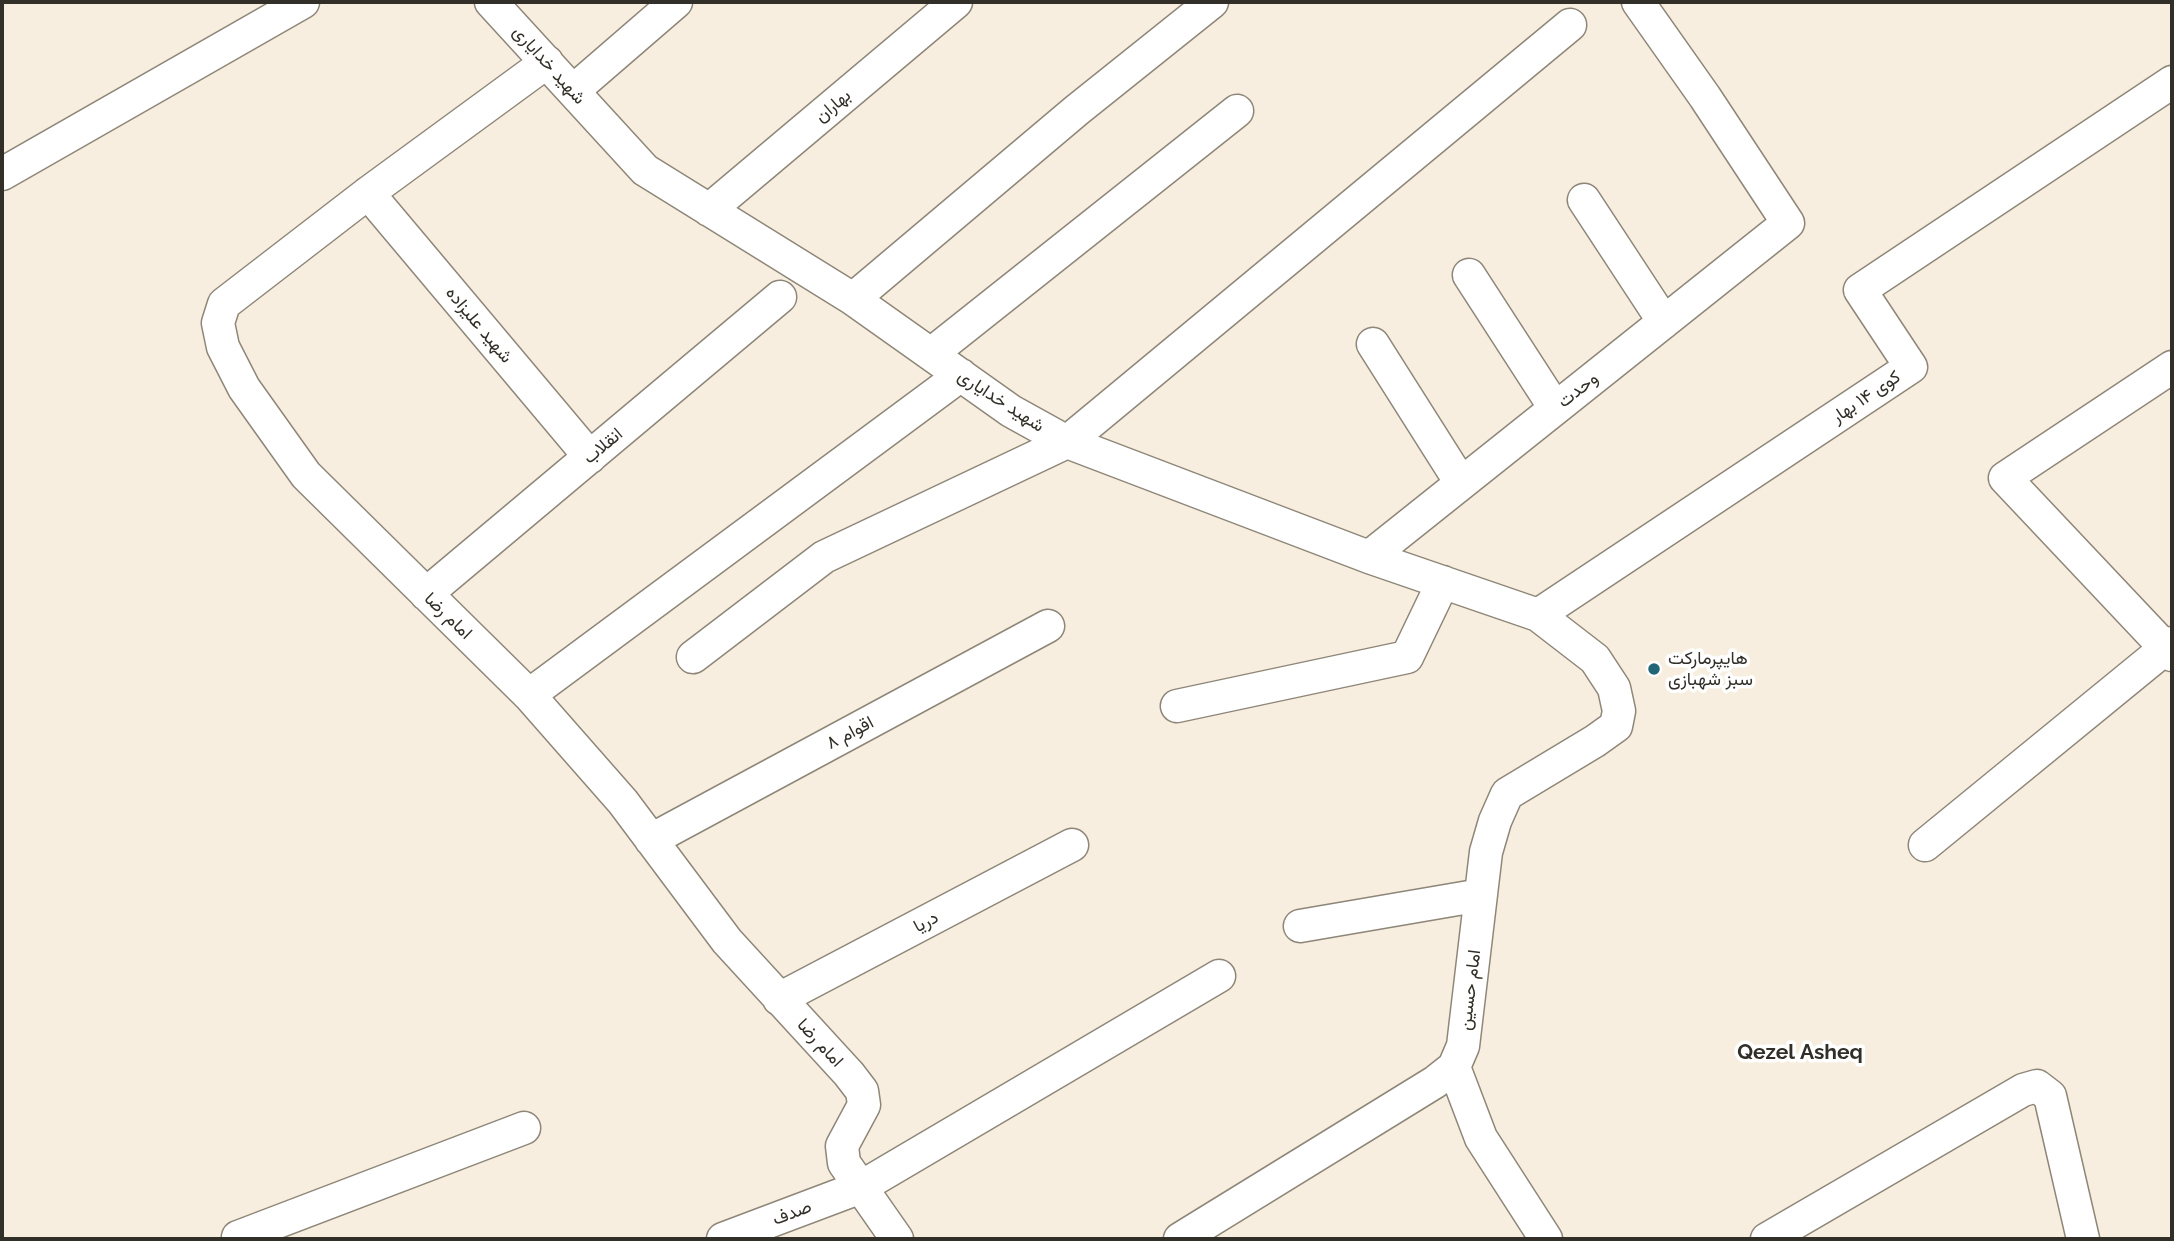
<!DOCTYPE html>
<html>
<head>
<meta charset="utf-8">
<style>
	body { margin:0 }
	#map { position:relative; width:2174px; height:1241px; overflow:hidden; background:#f7eedf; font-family:Raleway,sans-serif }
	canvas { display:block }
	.frame { position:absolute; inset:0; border:4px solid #322f29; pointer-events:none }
</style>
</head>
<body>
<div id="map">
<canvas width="2174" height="1241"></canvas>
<div class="frame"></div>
</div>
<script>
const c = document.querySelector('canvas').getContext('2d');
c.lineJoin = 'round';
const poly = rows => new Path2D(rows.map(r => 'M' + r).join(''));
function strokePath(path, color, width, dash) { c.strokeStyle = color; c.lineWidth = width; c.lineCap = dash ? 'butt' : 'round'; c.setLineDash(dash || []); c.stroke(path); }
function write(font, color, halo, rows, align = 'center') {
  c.font = font + ' Raleway,Vazirmatn,sans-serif'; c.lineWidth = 7; c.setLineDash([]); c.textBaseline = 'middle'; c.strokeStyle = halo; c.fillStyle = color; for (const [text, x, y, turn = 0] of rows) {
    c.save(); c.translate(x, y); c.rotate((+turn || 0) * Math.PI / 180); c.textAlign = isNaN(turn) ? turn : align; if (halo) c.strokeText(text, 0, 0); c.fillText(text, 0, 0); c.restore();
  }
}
const minor = poly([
	[491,2,645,170,853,299,1011,411,1067,442,1369,557,1538,615,1595,659,1614,688,1619,711,1616,726,1595,741,1507,794,1495,821,1486,852,1463,1046,1454,1067,1435,1082,1180,1239],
	[547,62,368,193,224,304,218,323,223,347,244,388,306,475,529,695,623,802,727,941,849,1074,862,1091,864,1105,842,1146,844,1163,897,1239],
	[573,91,676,2],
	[2,174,303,2],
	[368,193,590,457],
	[1584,200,1664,322],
	[709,210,956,2],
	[1469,275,1555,408],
	[853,299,1077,110,1212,2],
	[1373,344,1461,483],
	[931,354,1237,111],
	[2172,367,2005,478,2172,655],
	[1369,557,1788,223,1705,97,1638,2],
	[426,594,780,297],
	[1538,615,1911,367,1860,290,2172,82],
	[693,657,824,557,1067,442,1570,25],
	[529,695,961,375],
	[1177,706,1407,657,1443,582],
	[651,840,1048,626],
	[1925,845,2172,643],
	[1300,926,1481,895],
	[779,999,1072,845],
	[1454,1067,1481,1138,1546,1239],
	[239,1239,238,1237,524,1128],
	[723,1239,861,1187,1219,976],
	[1767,1239,2023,1090,2037,1086,2050,1096,2083,1239]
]);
const markers = [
	[1654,669,7,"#216577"]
];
const streetNames = [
	["شهید خدایاری",549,65,48],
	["بهاران",833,106,-40],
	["شهید علیزاده",479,325,50],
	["وحدت",1578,390,-38],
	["کوی ۱۴ بهار",1866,397,-34],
	["شهید خدایاری",1001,401,33],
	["انقلاب",603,446,-40],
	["امام رضا",448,616,44],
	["اقوام ۸",850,733,-28],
	["دریا",926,922,-28],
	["امام حسین",1470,990,-83],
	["امام رضا",820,1043,47],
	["صدف",792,1213,-21]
];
const poiNames = [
	["هایپرمارکت",1668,659],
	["سبز شهبازی",1668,680]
];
const quarterNames = [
	["Qezel Asheq",1800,1053]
];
strokePath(minor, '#8e8678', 35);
strokePath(minor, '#fff', 32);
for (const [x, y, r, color] of markers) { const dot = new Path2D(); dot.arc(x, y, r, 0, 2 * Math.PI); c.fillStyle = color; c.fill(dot); strokePath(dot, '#fff', 2.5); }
write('18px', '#322f29', '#fff', streetNames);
write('18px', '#322f29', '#fff', poiNames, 'left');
write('bold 21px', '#322f29', '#fff', quarterNames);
</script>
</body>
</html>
